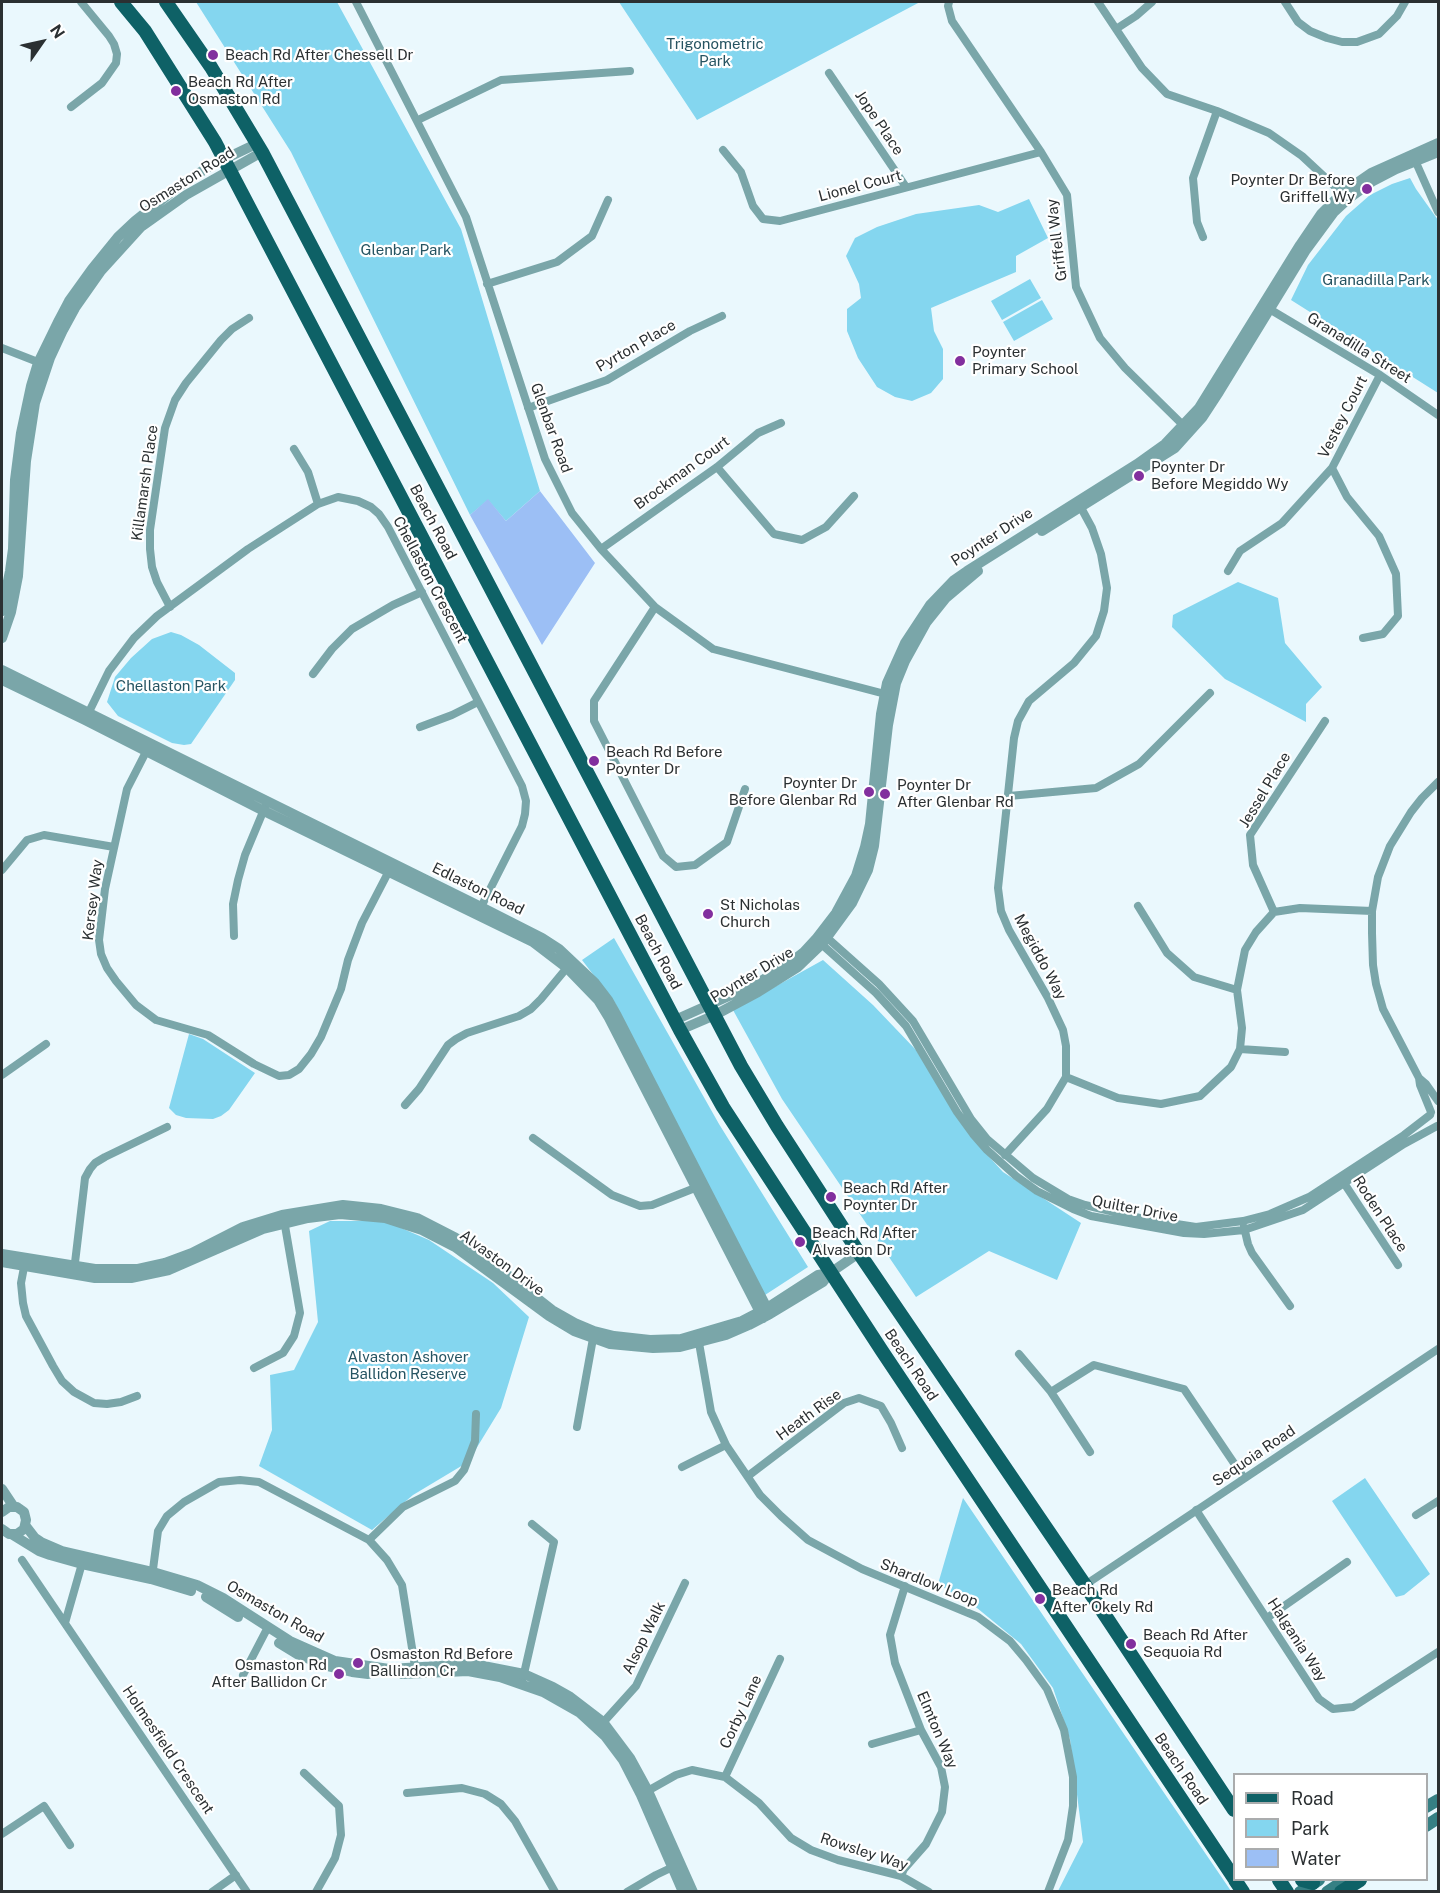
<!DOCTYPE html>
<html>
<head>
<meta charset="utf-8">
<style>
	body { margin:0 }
	#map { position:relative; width:1440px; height:1893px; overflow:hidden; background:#eaf8fd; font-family:"Public Sans",sans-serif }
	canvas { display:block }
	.frame { position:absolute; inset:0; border:3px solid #2b3032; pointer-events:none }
	.legend { position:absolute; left:1233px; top:1773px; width:195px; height:108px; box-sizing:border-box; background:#fff; border:2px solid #aaacad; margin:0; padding:8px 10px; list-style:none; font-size:18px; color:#2b3032 }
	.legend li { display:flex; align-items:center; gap:12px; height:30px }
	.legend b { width:30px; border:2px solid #aaacad }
	.north { position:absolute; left:12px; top:12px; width:60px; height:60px; -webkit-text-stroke:4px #fff; paint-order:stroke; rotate:56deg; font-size:16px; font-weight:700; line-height:24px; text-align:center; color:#2b3032 }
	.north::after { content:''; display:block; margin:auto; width:21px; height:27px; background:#2b3032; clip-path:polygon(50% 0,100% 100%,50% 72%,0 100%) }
</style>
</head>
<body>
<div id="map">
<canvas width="1440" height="1893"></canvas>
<div class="frame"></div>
<ul class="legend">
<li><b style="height:8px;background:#0e6166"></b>Road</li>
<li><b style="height:16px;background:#84d6ef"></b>Park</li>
<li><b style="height:16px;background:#9cbff5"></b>Water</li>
</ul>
<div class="north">N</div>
</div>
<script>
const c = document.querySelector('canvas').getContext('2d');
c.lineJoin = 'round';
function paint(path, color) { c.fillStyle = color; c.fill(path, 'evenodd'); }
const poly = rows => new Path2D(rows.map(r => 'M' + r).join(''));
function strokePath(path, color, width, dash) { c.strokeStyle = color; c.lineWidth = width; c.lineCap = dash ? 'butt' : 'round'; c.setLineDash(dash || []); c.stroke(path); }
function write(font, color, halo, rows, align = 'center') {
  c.font = font + ' "Public Sans",sans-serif'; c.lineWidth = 4.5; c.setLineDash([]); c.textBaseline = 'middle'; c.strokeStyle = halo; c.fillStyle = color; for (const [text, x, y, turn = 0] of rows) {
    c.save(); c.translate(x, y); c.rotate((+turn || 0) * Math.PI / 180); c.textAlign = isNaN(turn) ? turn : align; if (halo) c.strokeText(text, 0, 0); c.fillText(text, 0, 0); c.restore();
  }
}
const green = poly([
	[196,2,337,2,461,229,540,491,506,521,488,500,470,515,291,152],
	[619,2,920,2,697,120],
	[1410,178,1416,189,1438,220,1438,393,1291,300,1308,265,1346,216,1370,195,1392,184],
	[1029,199,1048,238,1016,256,1016,272,931,308,934,331,943,349,943,379,931,393,912,401,895,397,877,387,858,358,847,331,847,309,861,298,859,284,846,256,855,238,877,227,916,214,979,205,998,212],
	[1030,279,1041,298,1002,320,991,301],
	[1042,300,1053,319,1014,341,1003,322],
	[1238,582,1278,598,1285,643,1322,687,1306,704,1306,722,1225,679,1172,627,1173,615],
	[171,632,181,635,199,645,235,673,235,680,191,744,184,745,172,743,118,716,107,702,115,677,131,658,152,639],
	[614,938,719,1124,808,1267,765,1295,615,1003,582,960],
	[823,960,873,1005,916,1050,972,1138,1003,1172,1081,1223,1057,1280,989,1251,916,1297,782,1099,733,1010],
	[189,1034,203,1039,255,1073,229,1110,221,1116,213,1119,186,1118,176,1115,169,1108],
	[330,1221,385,1221,429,1240,493,1283,529,1317,501,1408,468,1462,413,1495,372,1530,259,1466,272,1430,270,1375,294,1370,318,1322,309,1231],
	[1365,1478,1430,1574,1404,1595,1396,1597,1332,1501],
	[963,1498,1231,1891,1058,1891,1083,1842,1070,1739,1053,1688,1021,1644,977,1608,938,1584]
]);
const water = poly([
	[540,491,595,563,542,645,470,515,488,499,506,521]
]);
const minor = poly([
	[356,2,466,217,545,459,572,513,601,549,655,607,713,649,889,695],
	[949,2,948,6,952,21,1041,152,1067,195,1076,287,1100,338,1125,368,1187,429],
	[1098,2,1142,68,1167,94,1217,111,1269,133,1302,156,1345,196],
	[1285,2,1298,22,1310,31,1327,38,1342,42,1357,42,1379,34,1397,16,1405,2],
	[1116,29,1136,16,1152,2],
	[829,73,906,187],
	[71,107,102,83,116,63,117,54,114,44,109,36,81,2],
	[418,120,501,80,630,71],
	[723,150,741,172,753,206,763,219,780,221,1041,152],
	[1414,158,1438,212],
	[1203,237,1197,222,1193,178,1217,111],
	[487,284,557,262,592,236,608,200],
	[1266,307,1380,375,1438,415],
	[2,348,43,364],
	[528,408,607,380,690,331,722,316],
	[294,449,308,472,318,504],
	[717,467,774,534,802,540,826,527,854,496],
	[1332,468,1347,497,1379,536,1396,574,1398,616,1383,634,1363,638],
	[601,549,717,467,758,433,781,423],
	[1228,571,1240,551,1282,523,1332,468,1380,375],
	[170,607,157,582,152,567,150,549,150,530,165,428,175,400,186,383,221,340,232,329,249,318],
	[655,607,594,701,594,721,663,856,676,867,695,865,727,842,745,789],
	[313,674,332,649,352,629,393,605,422,592],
	[87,716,109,671,134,638,157,616,248,549,318,504,338,497,358,501,371,507,379,514,388,527,522,786,526,801,525,814,522,826,479,911],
	[420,727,452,715,478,702],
	[148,748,127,789,105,889,99,940,101,954,107,968,116,981,136,1005,156,1020,208,1035,254,1064,279,1076,289,1075,299,1069,311,1054,321,1037,341,989,348,960,362,923,391,867],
	[1438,782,1422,798,1411,812,1390,846,1378,877,1372,911,1372,933,1373,965,1376,984,1383,1009,1419,1078,1426,1084,1438,1101],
	[1009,796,1096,788,1139,764,1210,693],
	[2,870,27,840,44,835,114,847],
	[1138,906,1167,953,1194,977,1237,990],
	[1274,912,1253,865,1250,835,1325,721],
	[824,935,879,984,913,1021,971,1119,987,1139,1033,1178,1068,1199,1085,1205,1144,1219,1196,1227,1243,1221,1270,1214,1309,1197,1404,1135,1430,1115],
	[234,936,233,904,238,880,245,855,265,807],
	[818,941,876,993,906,1026,957,1112,973,1134,987,1150,1016,1176,1037,1191,1073,1209,1091,1216,1184,1233,1204,1234,1244,1230,1303,1210,1404,1144,1437,1126],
	[1240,1049,1285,1052],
	[2,1075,46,1044],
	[1066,1077,1118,1098,1161,1104,1200,1096,1231,1067,1240,1049,1242,1028,1237,990,1245,950,1256,932,1274,912,1300,908,1372,911],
	[1419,1078,1420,1085,1431,1112],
	[405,1105,419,1089,448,1045,456,1039,467,1033,519,1016,531,1009,541,999,570,964],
	[533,1138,612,1195,640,1206,652,1205,700,1186],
	[1005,1155,1047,1109,1066,1077,1066,1046,1063,1030,1048,998,1009,930,1001,911,998,888,1014,738,1018,721,1029,701,1074,663,1096,636,1104,611,1107,588,1101,554,1092,528,1079,504],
	[1342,1180,1398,1265],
	[1244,1227,1248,1244,1252,1253,1290,1306],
	[25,1262,21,1283,23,1303,26,1316,53,1366,62,1381,74,1392,94,1403,107,1404,121,1402,137,1396],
	[74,1271,84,1187,85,1178,90,1169,95,1163,105,1157,167,1127],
	[698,1337,711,1412,726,1445,760,1495,781,1516,808,1540,862,1569,978,1617,1010,1641,1026,1660,1047,1689,1064,1730,1073,1777,1073,1806,1068,1840,1048,1892],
	[1019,1354,1051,1392,1090,1452],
	[254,1368,283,1353,294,1336,300,1313,284,1220],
	[1051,1392,1094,1365,1184,1389,1244,1478],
	[577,1427,594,1333],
	[682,1467,726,1445],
	[748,1476,844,1403,859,1398,881,1406,891,1423,902,1448],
	[1196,1510,1319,1699,1333,1709,1353,1707,1438,1652],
	[1416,1515,1438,1501],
	[369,1540,403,1507,455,1481,464,1470,475,1441,476,1414],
	[22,1560,247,1892],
	[152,1577,158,1531,167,1516,184,1502,219,1482,240,1480,259,1482,369,1540,387,1560,402,1585,416,1673],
	[1085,1585,1438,1349],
	[1267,1618,1347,1562],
	[65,1623,83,1560],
	[243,1675,268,1627],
	[523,1678,554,1542,532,1524],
	[600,1726,636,1686,685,1583],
	[872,1744,921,1730],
	[304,1773,339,1806,341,1835,335,1858,316,1892],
	[725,1777,780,1659],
	[407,1793,462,1788,485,1794,501,1804,515,1821,555,1892],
	[644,1793,676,1775,692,1770,725,1777,759,1803,791,1838,811,1850,838,1860,901,1876,929,1892],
	[2,1834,44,1806,70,1845],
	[901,1876,904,1869,926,1844,942,1812,945,1787,941,1767,921,1730,895,1663,890,1635,905,1586],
	[212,1892,236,1875],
	[627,1892,656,1875,677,1865]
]);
const tertiary = poly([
	[1042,531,1175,448,1202,418,1219,392,1306,250,1334,212,1348,199,1373,181,1396,169,1438,152],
	[2,611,10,571,13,549,15,480,21,433,31,386,38,363,59,320,69,301,92,269,118,237,135,221,179,186,210,166,256,144],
	[2,638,11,612,18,576,26,461,35,403,50,358,63,330,75,308,101,271,141,227,186,195,262,152],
	[2,670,481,907,542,938,559,949,595,983,608,1000,617,1016,770,1314],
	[2,680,85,720,264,811,533,942,567,968,598,1000,609,1018,763,1318],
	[675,1020,758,983,791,962,804,952,816,939,836,913,856,876,865,847,870,824,881,714,887,683,905,643,930,605,954,580,967,571,1137,464,1165,444,1199,408,1300,245,1321,214,1342,193,1371,173,1438,143],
	[680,1030,715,1015,758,992,798,967,822,944,852,903,868,870,874,846,888,725,896,683,905,661,926,623,946,598,978,571],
	[2,1254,95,1269,138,1269,165,1263,192,1253,243,1227,282,1215,343,1205,381,1209,417,1218,456,1238,472,1247,552,1310,575,1323,594,1331,614,1336,650,1340,681,1339,742,1321,767,1308,818,1275,830,1273],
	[2,1262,95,1278,131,1278,169,1270,263,1229,308,1218,340,1214,385,1218,422,1230,455,1247,549,1316,574,1331,610,1344,653,1348,680,1347,726,1335,749,1325,770,1314,823,1282,830,1273,859,1253],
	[2,1489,14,1507],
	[2,1512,9,1507,17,1507,24,1512,26,1520,24,1529,17,1534,9,1534,2,1529],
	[25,1525,35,1538,41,1542,62,1551,153,1572,197,1585,223,1598,290,1641,335,1661,389,1669,473,1664,524,1674,553,1687,569,1696,603,1722,630,1758,648,1791,693,1892],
	[13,1535,39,1551,50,1555,82,1564,151,1579,191,1591],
	[206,1597,238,1617],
	[279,1643,297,1654,327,1666,352,1672,368,1674],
	[402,1674,468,1671,500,1677,543,1692,580,1713,605,1736,623,1760,641,1795,683,1892]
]);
const secondary = poly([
	[1426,1807,1438,1800],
	[1426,1826,1438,1818],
	[1300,1892,1319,1880],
	[1327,1892,1345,1880]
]);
const primary = poly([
	[121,2,145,31,215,142,680,1030,723,1107,882,1351,1234,1878],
	[166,2,211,67,262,152,741,1066,777,1126,859,1253,1085,1585,1234,1810],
	[1235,1880,1243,1892],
	[1279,1880,1287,1892],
	[1302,1880,1313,1883],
	[1341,1892,1360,1880]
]);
const markers = [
	[213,55,6,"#822f9e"],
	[176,91,6,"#822f9e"],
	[1367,189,6,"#822f9e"],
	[960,361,6,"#822f9e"],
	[1139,476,6,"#822f9e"],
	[594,761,6,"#822f9e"],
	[869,792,6,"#822f9e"],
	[885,794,6,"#822f9e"],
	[708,914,6,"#822f9e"],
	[831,1197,6,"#822f9e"],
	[800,1242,6,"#822f9e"],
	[1040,1599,6,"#822f9e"],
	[1131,1644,6,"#822f9e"],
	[358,1663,6,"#822f9e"],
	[339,1674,6,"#822f9e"]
];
const parkNames = [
	["Trigonometric",715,44],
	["Park",715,61],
	["Glenbar Park",406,250],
	["Granadilla Park",1376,280],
	["Chellaston Park",171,686],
	["Alvaston Ashover",408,1357],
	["Ballidon Reserve",408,1374]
];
const poiNames = [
	["Beach Rd After Chessell Dr",225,55],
	["Beach Rd After",188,82],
	["Osmaston Rd",188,99],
	["Poynter Dr Before",1355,180,"right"],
	["Griffell Wy",1355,197,"right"],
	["Poynter",972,352],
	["Primary School",972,369],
	["Poynter Dr",1151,467],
	["Before Megiddo Wy",1151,484],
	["Beach Rd Before",606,752],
	["Poynter Dr",606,769],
	["Poynter Dr",857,783,"right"],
	["Before Glenbar Rd",857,800,"right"],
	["Poynter Dr",897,785],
	["After Glenbar Rd",897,802],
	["St Nicholas",720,905],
	["Church",720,922],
	["Beach Rd After",843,1188],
	["Poynter Dr",843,1205],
	["Beach Rd After",812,1233],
	["Alvaston Dr",812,1250],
	["Beach Rd",1052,1590],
	["After Okely Rd",1052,1607],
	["Beach Rd After",1143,1635],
	["Sequoia Rd",1143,1652],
	["Osmaston Rd Before",370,1654],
	["Ballindon Cr",370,1671],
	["Osmaston Rd",327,1665,"right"],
	["After Ballidon Cr",327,1682,"right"]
];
const streetNames = [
	["Jope Place",879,123,56],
	["Osmaston Road",187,180,-32],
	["Lionel Court",860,186,-15],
	["Griffell Way",1057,240,-97],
	["Pyrton Place",636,346,-30],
	["Granadilla Street",1359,348,32],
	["Vestey Court",1343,417,-63],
	["Glenbar Road",551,428,70],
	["Brockman Court",682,473,-36],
	["Killamarsh Place",145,483,-82],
	["Beach Road",433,522,62],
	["Poynter Drive",992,537,-33],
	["Chellaston Crescent",430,580,62],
	["Jessel Place",1265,790,-59],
	["Edlaston Road",478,889,26],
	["Kersey Way",93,900,-83],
	["Beach Road",658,952,62],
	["Megiddo Way",1040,957,62],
	["Poynter Drive",752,975,-31],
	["Quilter Drive",1135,1209,11],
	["Roden Place",1380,1214,57],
	["Alvaston Drive",502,1263,36],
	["Beach Road",911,1365,56],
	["Heath Rise",809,1415,-36],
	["Sequoia Road",1254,1456,-34],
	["Shardlow Loop",929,1583,22],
	["Osmaston Road",275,1612,30],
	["Alsop Walk",644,1638,-64],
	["Halgania Way",1297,1640,57],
	["Corby Lane",741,1712,-65],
	["Elmton Way",937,1730,67],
	["Holmesfield Crescent",168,1750,56],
	["Beach Road",1181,1769,56],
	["Rowsley Way",864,1852,18]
];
paint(green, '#84d6ef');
paint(water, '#9cbff5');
strokePath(minor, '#7aa6a9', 8);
strokePath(tertiary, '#7aa6a9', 10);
strokePath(secondary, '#368084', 12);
strokePath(primary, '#0e6166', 14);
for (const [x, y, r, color] of markers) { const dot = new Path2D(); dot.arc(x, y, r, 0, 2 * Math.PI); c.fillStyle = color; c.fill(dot); strokePath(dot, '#fff', 2); }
write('15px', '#265462', '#fff', parkNames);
write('15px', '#2b3032', '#fff', poiNames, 'left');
write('15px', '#2b3032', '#fff', streetNames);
</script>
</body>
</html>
